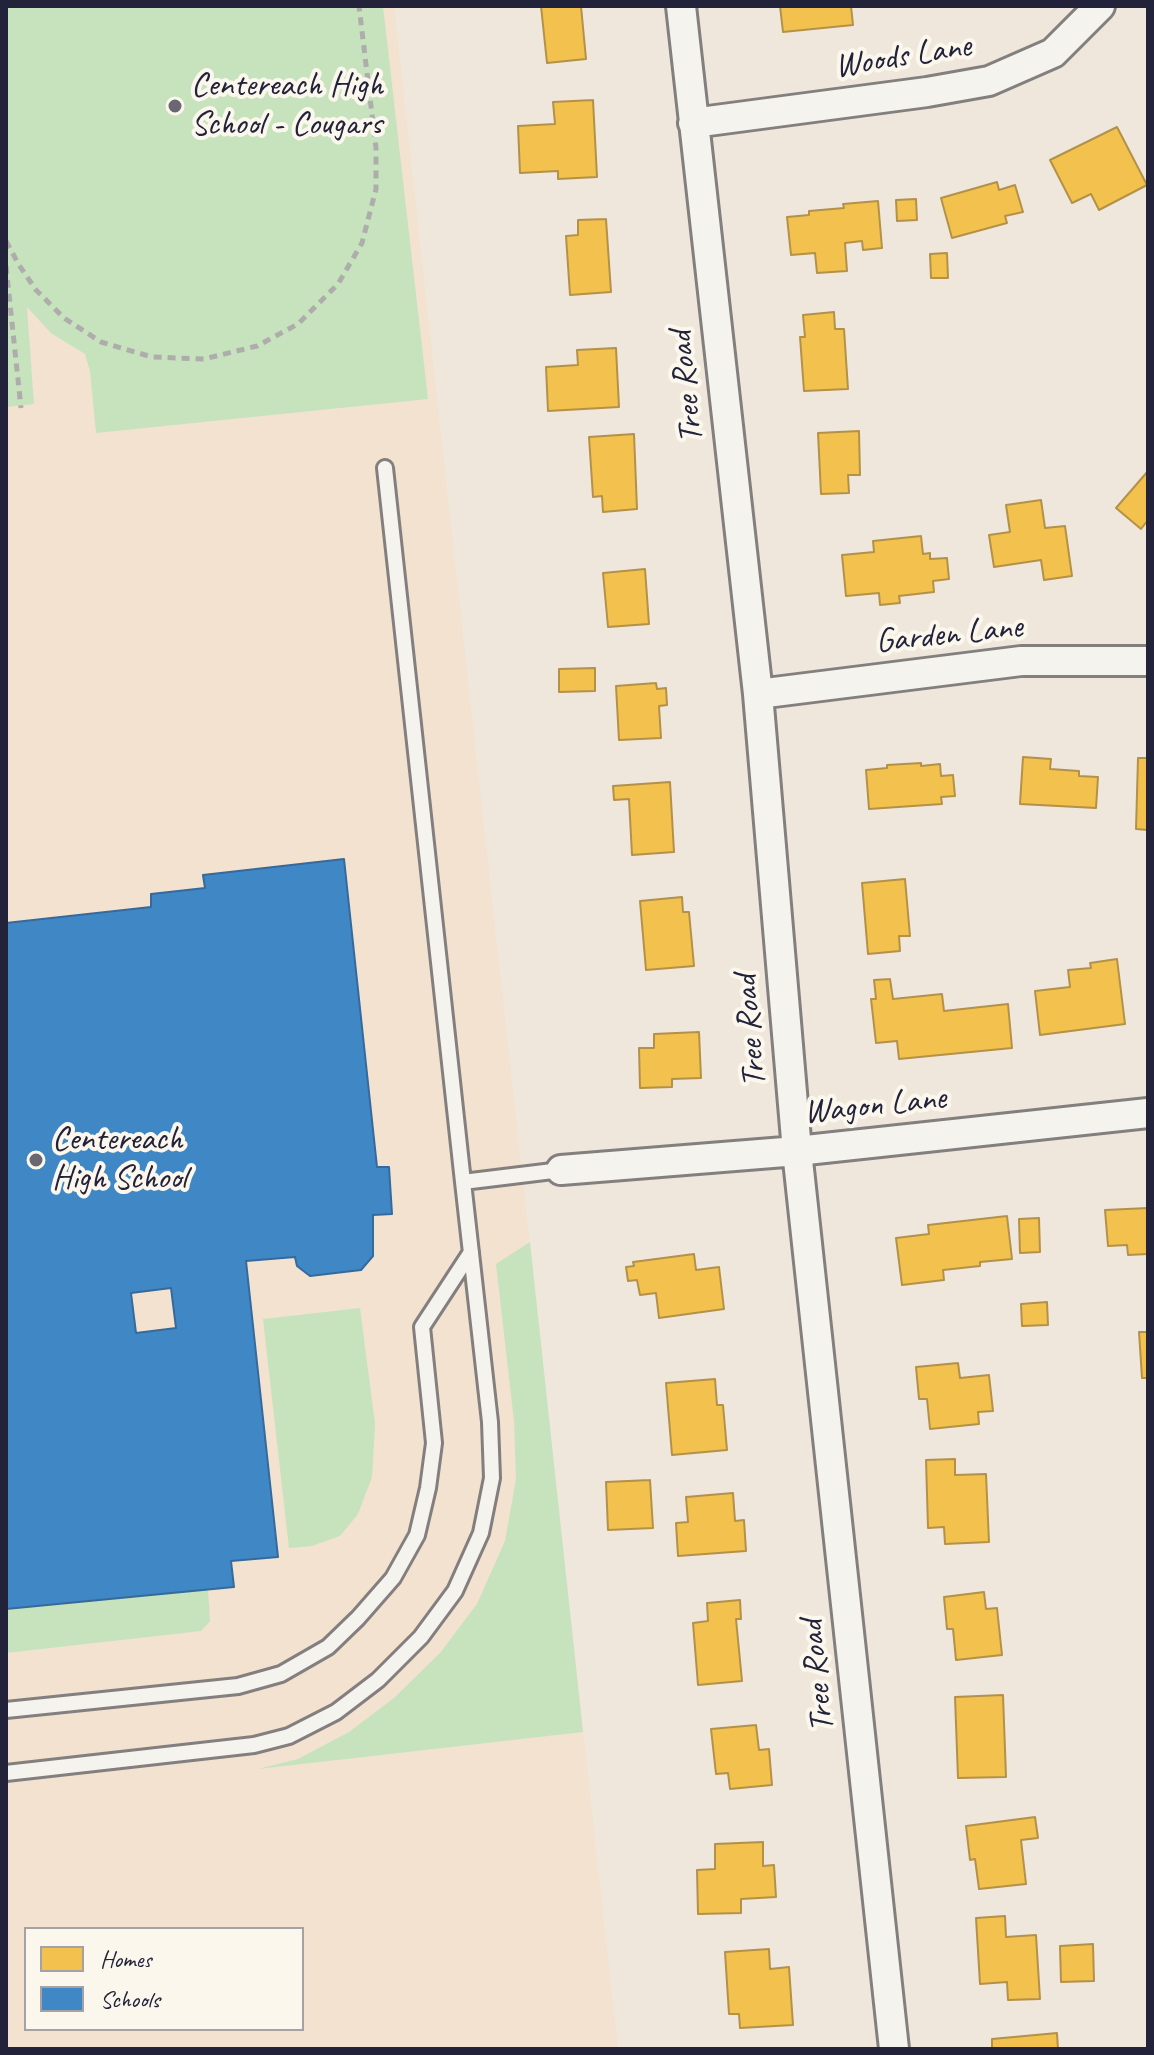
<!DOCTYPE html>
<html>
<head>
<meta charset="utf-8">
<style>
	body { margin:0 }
	#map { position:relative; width:1154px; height:2055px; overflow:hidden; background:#efe7dc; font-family:Caveat,sans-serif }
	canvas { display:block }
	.frame { position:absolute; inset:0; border:8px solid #22223b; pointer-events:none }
	.legend { position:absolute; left:24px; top:1927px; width:280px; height:104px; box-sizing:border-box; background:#fbf7ec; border:2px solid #a4a2a5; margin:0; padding:10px 14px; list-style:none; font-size:24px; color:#22223b }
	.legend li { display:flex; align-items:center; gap:16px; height:40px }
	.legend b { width:40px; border:2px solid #a4a2a5 }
</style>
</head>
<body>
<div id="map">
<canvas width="1154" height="2055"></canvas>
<div class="frame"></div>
<ul class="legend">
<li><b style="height:22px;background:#f2c14e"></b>Homes</li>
<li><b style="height:22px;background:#3f88c5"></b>Schools</li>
</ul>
</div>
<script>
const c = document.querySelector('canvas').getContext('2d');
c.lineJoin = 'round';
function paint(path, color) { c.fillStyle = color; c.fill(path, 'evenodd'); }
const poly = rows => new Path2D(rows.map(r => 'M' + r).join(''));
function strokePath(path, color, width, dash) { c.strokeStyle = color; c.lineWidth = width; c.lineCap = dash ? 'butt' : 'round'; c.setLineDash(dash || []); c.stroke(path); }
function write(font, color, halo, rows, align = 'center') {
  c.font = font + ' Caveat,sans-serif'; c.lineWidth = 8; c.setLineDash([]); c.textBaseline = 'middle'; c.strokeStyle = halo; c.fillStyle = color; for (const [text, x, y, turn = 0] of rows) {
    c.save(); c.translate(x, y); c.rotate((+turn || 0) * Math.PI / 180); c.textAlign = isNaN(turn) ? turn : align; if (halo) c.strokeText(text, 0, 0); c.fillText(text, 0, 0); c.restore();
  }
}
const built = poly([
	[6,6,394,6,618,2049,6,2049],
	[26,1929,302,1929,302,2029,26,2029]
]);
const green = poly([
	[6,6,383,6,428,399,96,433,90,371,85,354,51,333,27,307,34,404,6,407],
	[530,1242,583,1732,258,1769,298,1759,349,1732,394,1698,440,1653,477,1604,505,1541,516,1479,514,1421,496,1264],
	[360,1308,375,1424,372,1477,358,1514,340,1536,312,1546,289,1548,263,1319],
	[208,1589,210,1621,201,1631,6,1653,6,1609]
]);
const homes = poly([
	[541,6,581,6,586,59,547,63,541,6],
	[780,6,851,6,853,25,783,32,780,6],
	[593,100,597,177,558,179,558,171,520,173,518,126,555,124,553,102,593,100],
	[1117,127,1147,185,1099,210,1091,194,1072,203,1050,160,1117,127],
	[997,182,999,190,1015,185,1023,212,1005,216,1007,223,952,238,941,198,997,182],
	[916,199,917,220,897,221,896,200,916,199],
	[878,201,882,248,863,250,862,241,845,243,847,271,817,273,815,253,791,255,787,217,809,215,809,211,844,208,843,204,878,201],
	[606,219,611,292,570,295,566,236,578,235,578,220,606,219],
	[947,253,948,278,931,278,930,254,947,253],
	[834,312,835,329,844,329,848,389,804,391,800,337,805,337,803,315,834,312],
	[616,348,619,407,548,411,546,367,578,365,577,350,616,348],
	[859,431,860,475,848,475,849,493,821,494,818,433,859,431],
	[634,434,637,509,603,512,602,496,593,497,589,437,634,434],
	[1148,471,1148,520,1141,529,1116,508,1148,471],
	[1041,500,1045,528,1065,526,1072,576,1044,580,1041,560,994,567,989,535,1010,532,1006,505,1041,500],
	[921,536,923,554,930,553,930,559,947,558,949,579,933,581,934,592,899,596,900,603,880,605,879,593,846,596,842,555,874,552,873,541,921,536],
	[645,569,649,624,608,627,603,573,645,569],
	[595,668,595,691,559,692,559,669,595,668],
	[656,683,657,689,666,688,667,705,659,706,661,738,619,740,616,686,656,683],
	[1023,757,1051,759,1050,769,1079,771,1079,776,1098,777,1096,808,1020,804,1023,757],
	[1138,758,1148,758,1148,830,1136,829,1138,758],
	[921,763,921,766,940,764,941,776,953,775,955,796,941,797,942,804,869,809,866,770,887,768,887,765,921,763],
	[670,782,674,852,632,855,629,799,614,800,613,786,670,782],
	[905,879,910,936,899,936,900,951,868,954,862,883,905,879],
	[682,897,683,912,689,912,694,966,646,970,640,901,682,897],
	[1117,959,1125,1024,1040,1035,1035,991,1070,987,1068,970,1091,968,1090,963,1117,959],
	[890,979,893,999,942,994,944,1011,1008,1004,1012,1048,899,1059,897,1041,876,1043,871,999,876,999,874,980,890,979],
	[699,1032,701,1078,672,1079,672,1087,640,1088,639,1048,654,1048,654,1034,699,1032],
	[1148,1208,1148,1254,1128,1255,1127,1245,1108,1246,1105,1210,1148,1208],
	[1007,1216,1012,1259,980,1262,980,1266,943,1270,944,1280,902,1285,896,1238,929,1234,928,1225,1007,1216],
	[1039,1218,1040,1252,1020,1253,1019,1219,1039,1218],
	[694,1254,696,1270,719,1267,724,1309,659,1318,656,1293,640,1295,637,1280,628,1281,626,1267,634,1266,633,1262,694,1254],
	[1047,1302,1048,1325,1022,1326,1021,1304,1047,1302],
	[1139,1332,1148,1332,1148,1378,1142,1378,1139,1332],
	[958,1363,960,1378,989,1375,993,1411,978,1412,979,1424,930,1429,927,1399,919,1399,916,1367,958,1363],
	[715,1379,717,1405,723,1405,727,1450,672,1455,666,1383,715,1379],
	[955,1459,955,1475,986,1474,989,1542,945,1544,944,1527,928,1528,926,1460,955,1459],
	[650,1480,653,1528,608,1530,606,1482,650,1480],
	[733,1493,735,1521,744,1520,746,1551,678,1556,676,1523,688,1522,686,1497,733,1493],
	[984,1592,986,1609,997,1608,1002,1655,956,1660,953,1629,947,1629,944,1597,984,1592],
	[740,1600,741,1619,736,1619,742,1681,698,1685,693,1623,708,1621,707,1603,740,1600],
	[1003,1695,1006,1777,958,1778,955,1697,1003,1695],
	[756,1725,759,1750,769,1749,772,1785,730,1789,728,1773,716,1774,711,1729,756,1725],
	[1035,1817,1038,1838,1021,1840,1026,1884,979,1889,975,1859,970,1860,966,1826,1035,1817],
	[763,1842,763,1866,774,1865,776,1897,741,1899,741,1913,698,1914,697,1870,715,1869,715,1844,763,1842],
	[1005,1916,1006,1937,1036,1935,1040,1999,1008,2000,1007,1982,980,1984,976,1918,1005,1916],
	[1093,1944,1094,1981,1061,1982,1060,1946,1093,1944],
	[769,1949,770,1969,789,1967,793,2025,740,2028,739,2014,729,2014,725,1952,769,1949],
	[1057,2033,1058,2049,992,2049,992,2039,1057,2033]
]);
const schools = poly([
	[344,859,377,1167,389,1167,392,1214,373,1215,373,1256,361,1270,310,1276,297,1266,295,1257,246,1261,278,1557,231,1561,234,1587,6,1609,6,923,151,907,151,894,205,888,203,875,344,859],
	[171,1288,176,1328,136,1333,131,1293,171,1288]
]);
const path = poly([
	[6,241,19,265,36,290,64,318,101,342,152,357,204,359,257,346,298,324,338,284,362,243,376,189,376,148,359,6],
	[6,266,21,408]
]);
const lane = poly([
	[385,468,463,1182],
	[6,1710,238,1686,281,1674,328,1647,358,1618,393,1578,417,1535,428,1488,434,1443,422,1327,471,1252],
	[6,1773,254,1745,289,1736,336,1712,378,1680,421,1637,455,1591,481,1533,492,1478,490,1422,463,1182,561,1170]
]);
const street = poly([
	[681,6,758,694,797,1151,894,2049],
	[693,123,927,92,989,81,1053,53,1100,6],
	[758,694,1021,661,1148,661],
	[561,1170,797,1151,1148,1113]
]);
const markers = [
	[175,106,8,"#6a6773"],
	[36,1160,8,"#6a6773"]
];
const streetNames = [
	["Woods Lane",903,57,-9],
	["Tree Road",687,387,-96],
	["Garden Lane",949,635,-6],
	["Tree Road",751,1031,-95],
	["Wagon Lane",875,1106,-6],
	["Tree Road",818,1676,-96]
];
const poiNames = [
	["Centereach High",191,86],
	["School - Cougars",191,125],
	["Centereach",52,1140],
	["High School",52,1179]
];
paint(built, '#f2e2cf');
paint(green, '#c6e3be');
paint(homes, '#f2c14e');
strokePath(homes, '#b49148', 2);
paint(schools, '#3f88c5');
strokePath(schools, '#36699c', 2);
strokePath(lane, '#837f7f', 20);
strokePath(street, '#837f7f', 34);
strokePath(path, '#afadac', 5, [8, 6]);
strokePath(lane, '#f5f3ee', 14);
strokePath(street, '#f5f3ee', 28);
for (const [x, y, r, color] of markers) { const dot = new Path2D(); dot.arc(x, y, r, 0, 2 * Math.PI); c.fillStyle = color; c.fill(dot); strokePath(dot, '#fbf7ec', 3); }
write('34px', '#22223b', '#fbf7ec', streetNames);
write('34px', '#22223b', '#fbf7ec', poiNames, 'left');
</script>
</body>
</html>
